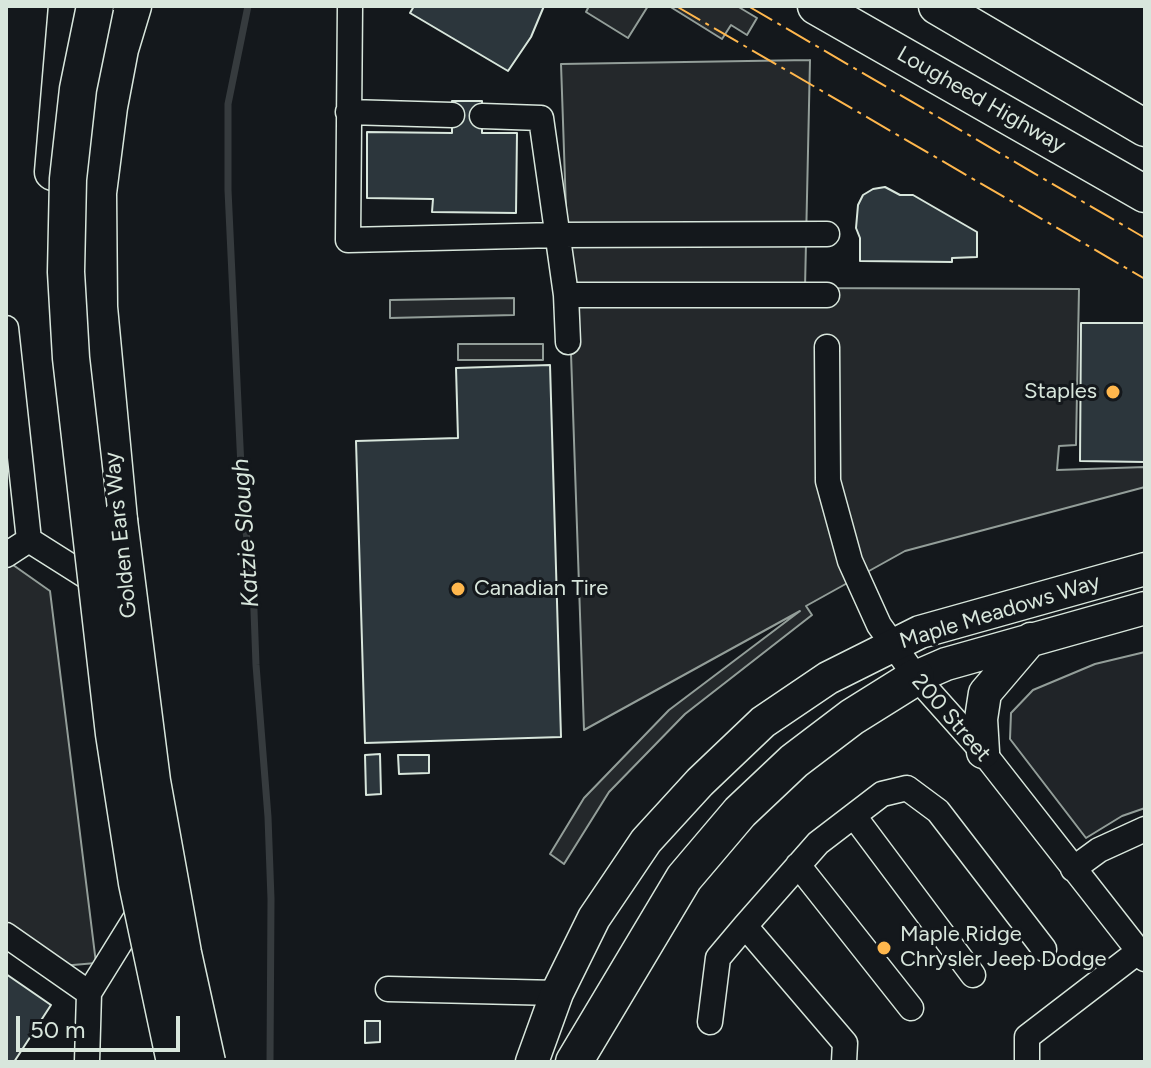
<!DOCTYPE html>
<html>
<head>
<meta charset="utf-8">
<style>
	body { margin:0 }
	#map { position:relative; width:1151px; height:1068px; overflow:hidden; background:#14181c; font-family:Figtree,sans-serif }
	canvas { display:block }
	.frame { position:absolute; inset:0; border:8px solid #d8e6dc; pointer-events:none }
	.scale { position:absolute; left:16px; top:1016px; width:164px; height:36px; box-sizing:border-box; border:4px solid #d8e6dc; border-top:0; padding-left:10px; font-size:24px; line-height:28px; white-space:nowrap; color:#d8e6dc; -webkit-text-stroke:6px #14181c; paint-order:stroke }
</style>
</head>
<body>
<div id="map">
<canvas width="1151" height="1068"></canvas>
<div class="frame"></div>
<div class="scale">50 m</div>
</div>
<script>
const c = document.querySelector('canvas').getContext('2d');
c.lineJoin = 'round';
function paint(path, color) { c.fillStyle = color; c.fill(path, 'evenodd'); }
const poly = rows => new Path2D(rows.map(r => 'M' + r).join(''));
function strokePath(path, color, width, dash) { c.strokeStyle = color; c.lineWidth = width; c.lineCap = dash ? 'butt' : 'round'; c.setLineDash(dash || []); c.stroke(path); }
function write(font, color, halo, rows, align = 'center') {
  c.font = font + ' Figtree,sans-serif'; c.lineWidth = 6; c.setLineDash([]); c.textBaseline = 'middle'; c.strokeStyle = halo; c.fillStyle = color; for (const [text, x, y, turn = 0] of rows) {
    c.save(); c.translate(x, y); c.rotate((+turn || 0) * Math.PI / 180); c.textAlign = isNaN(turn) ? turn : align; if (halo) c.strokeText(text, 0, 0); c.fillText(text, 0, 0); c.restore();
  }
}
const green = poly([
	[1145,652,1145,808,1122,816,1086,838,1010,739,1011,713,1033,690,1095,664,1145,652]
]);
const parking = poly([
	[589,6,648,6,628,38,586,12,589,6],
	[669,6,737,6,757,18,747,35,731,25,722,39,669,6],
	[810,60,805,288,1079,289,1076,445,1059,446,1057,470,1145,467,1145,487,905,551,806,606,812,615,685,714,609,792,564,864,550,854,584,798,669,710,800,611,584,730,561,64,810,60],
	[514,298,514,315,390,318,390,300,514,298],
	[458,344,543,344,543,360,458,360,458,344],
	[6,560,50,591,96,963,38,968,6,946,6,560]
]);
const stream = poly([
	[248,6,228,104,228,190,243,510,253,583,256,665,268,817,271,899,270,1062]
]);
const building = poly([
	[414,6,544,6,531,37,508,71,410,13,414,6],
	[452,101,482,101,482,133,517,133,516,213,432,212,433,199,367,198,367,132,452,133,452,101],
	[885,187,900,195,913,195,977,232,977,257,952,258,952,262,860,261,860,238,856,228,858,205,863,195,873,189,885,187],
	[1081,323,1145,323,1145,462,1080,461,1081,323],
	[550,365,561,737,365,743,356,441,458,438,456,368,550,365],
	[380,754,381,794,366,795,365,755,380,754],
	[398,755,429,755,429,773,399,774,398,755],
	[6,974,51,1005,14,1062,6,1062,6,974],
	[365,1021,380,1021,380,1042,365,1043,365,1021]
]);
const minor = poly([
	[350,6,348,240,558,235,827,234],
	[348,112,452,115],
	[482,116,541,118,566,295,568,342],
	[566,295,827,295],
	[6,328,29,540,6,555],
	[827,347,828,481,850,561,879,625,916,677,983,752,1145,959],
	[29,540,105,588],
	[854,816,973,975],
	[798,865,911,1008],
	[1073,869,1099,850,1145,829],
	[745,926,845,1043,844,1062],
	[6,935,89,993],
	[388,989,557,993],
	[710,1022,718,958,745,926,818,843,882,794,907,788,938,811,1044,949],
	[87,1062,89,993,146,901],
	[1027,1062,1027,1037,1139,951]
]);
const major = poly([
	[916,677,946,664,1145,608],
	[983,752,981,719,985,693,1031,639],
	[532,1062,557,993,594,918,617,884,646,841,700,782,763,722,828,678,920,632,1145,569]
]);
const highway = poly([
	[816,6,1145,194],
	[937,6,1145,128],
	[53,172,67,6],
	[119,520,99,307,98,193,109,107,120,49,133,6],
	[574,1062,684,878,740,812,794,761,852,717,916,677]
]);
const highwayBridge = poly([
	[95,6,78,89,68,179,66,272,71,358,114,734,137,883,175,1062],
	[119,520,152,781,183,953,207,1062]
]);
const power = poly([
	[676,6,1145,279],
	[748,6,1145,238]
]);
const markers = [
	[1113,392,8,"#ffb74d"],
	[458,589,8,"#ffb74d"],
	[884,948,8,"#ffb74d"]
];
const streetNames = [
	["Lougheed Highway",981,100,30],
	["Golden Ears Way",121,535,-96],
	["Maple Meadows Way",1000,612,-17],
	["200 Street",951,718,49]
];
const poiNames = [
	["Staples",1097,392,"right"],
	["Canadian Tire",474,589],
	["Maple Ridge",900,935],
	["Chrysler Jeep Dodge",900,960]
];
const waterNames = [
	["Katzie Slough",246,533,-94]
];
paint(green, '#202428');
strokePath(green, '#939e99', 2);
paint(parking, '#24282b');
strokePath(parking, '#939e99', 2);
strokePath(stream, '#363b3e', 7);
paint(building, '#2c363c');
strokePath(building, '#d8e6dc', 2);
strokePath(minor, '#d8e6dc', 27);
strokePath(major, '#d8e6dc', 35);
strokePath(highway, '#d8e6dc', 39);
strokePath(minor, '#14181c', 24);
strokePath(major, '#14181c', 32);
strokePath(highway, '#14181c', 36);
strokePath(highwayBridge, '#d8e6dc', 39, []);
strokePath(highwayBridge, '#14181c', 36);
strokePath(power, '#ffb74d', 2, [28, 6, 4, 6]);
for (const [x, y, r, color] of markers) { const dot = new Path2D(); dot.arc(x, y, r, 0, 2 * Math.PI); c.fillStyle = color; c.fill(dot); strokePath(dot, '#14181c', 3); }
write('22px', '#d8e6dc', '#14181c', streetNames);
write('22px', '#d8e6dc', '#14181c', poiNames, 'left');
write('italic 24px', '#d8e6dc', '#14181c', waterNames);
</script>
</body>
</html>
